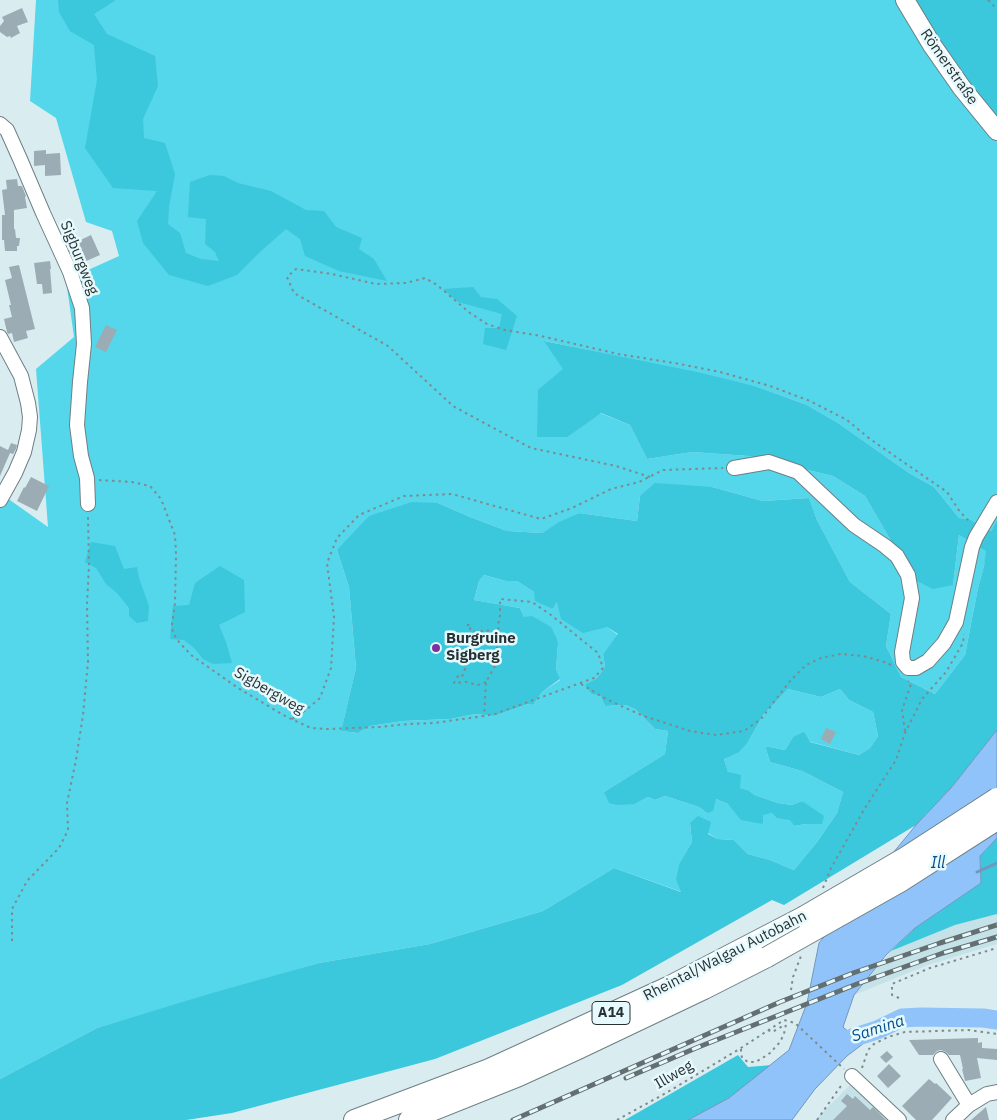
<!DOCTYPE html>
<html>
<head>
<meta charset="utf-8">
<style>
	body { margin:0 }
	canvas { display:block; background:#d9ecf0 }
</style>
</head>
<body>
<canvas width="997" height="1120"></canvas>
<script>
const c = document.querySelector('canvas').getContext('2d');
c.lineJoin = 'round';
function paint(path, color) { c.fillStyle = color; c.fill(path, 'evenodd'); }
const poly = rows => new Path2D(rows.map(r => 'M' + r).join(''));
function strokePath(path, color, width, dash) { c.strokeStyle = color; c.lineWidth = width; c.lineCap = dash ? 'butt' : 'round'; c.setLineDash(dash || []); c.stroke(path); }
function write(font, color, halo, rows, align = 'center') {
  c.font = font + ' "IBM Plex Sans",sans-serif'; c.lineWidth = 5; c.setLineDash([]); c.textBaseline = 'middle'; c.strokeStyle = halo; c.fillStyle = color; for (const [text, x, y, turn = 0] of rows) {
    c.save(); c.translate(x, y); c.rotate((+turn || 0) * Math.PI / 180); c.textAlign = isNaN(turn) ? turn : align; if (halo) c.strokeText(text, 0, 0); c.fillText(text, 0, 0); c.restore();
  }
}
const built = poly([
	[997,914,997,944,928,965,854,995,891,951,955,925],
	[851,1084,891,1120,815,1120]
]);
const green = poly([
	[36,0,916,0,947,71,997,131,997,520,991,531,969,519,959,518,934,487,909,473,838,423,807,405,755,386,545,341,564,369,537,437,568,437,600,413,630,425,647,459,692,452,749,456,833,476,865,496,913,579,953,585,959,535,987,551,984,566,978,588,965,655,935,694,901,677,886,646,891,614,850,582,817,520,809,498,763,501,712,487,640,496,637,521,579,513,560,522,542,533,507,531,470,517,438,503,337,550,349,587,356,668,341,731,358,733,370,726,403,721,450,719,475,714,494,716,528,704,533,705,542,692,560,680,556,669,558,644,524,617,520,608,474,600,479,581,484,575,506,581,517,581,534,592,553,609,557,602,607,627,618,635,603,654,605,667,597,678,586,685,600,695,605,706,626,705,635,709,655,729,668,731,665,754,604,792,635,804,648,797,655,800,665,796,699,807,707,813,716,799,728,804,763,824,762,814,772,813,776,818,790,819,794,826,806,824,809,807,802,801,792,805,778,803,755,795,748,790,740,788,728,772,724,759,748,742,763,715,788,689,821,697,840,689,849,700,873,712,878,736,870,748,859,755,793,737,785,750,765,746,770,762,802,771,843,792,837,813,817,842,794,870,770,860,748,854,734,840,718,839,690,823,692,842,680,862,682,892,614,868,543,911,430,944,319,963,97,1028,0,1079,0,493,48,527,36,369,74,337,66,280,119,256,112,231,86,222,56,118,30,101]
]);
const forest = poly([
	[58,0,116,0,94,14,107,34,155,56,158,86,143,119,144,138,165,143,175,174,169,207,168,224,180,233,186,253,201,259,219,261,215,252,205,244,206,219,188,217,190,182,210,175,224,176,238,183,271,191,306,210,324,211,336,227,362,238,359,249,374,259,387,281,339,271,305,256,300,239,286,229,261,251,237,275,208,286,169,275,143,243,137,221,157,191,113,188,85,148,97,80,94,45,70,31,59,12],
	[916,0,997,0,997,131,947,71],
	[473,287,481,297,497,299,517,316,506,350,483,344,485,328,499,328,502,314,458,302,443,289],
	[544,341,697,372,755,386,807,405,838,423,909,473,934,487,959,518,969,519,991,531,997,520,997,730,951,788,916,825,784,905,772,900,622,985,435,1059,232,1113,186,1120,0,1120,0,1079,97,1028,209,994,319,963,430,944,543,911,614,868,681,892,676,879,680,862,692,842,690,823,698,816,711,822,708,834,718,839,734,840,748,854,770,860,794,870,817,842,837,813,843,792,802,771,770,762,765,746,785,750,793,737,804,732,810,742,859,755,870,748,878,736,873,712,849,700,840,689,821,697,788,689,763,715,748,742,739,752,724,759,728,772,741,775,740,788,748,790,755,795,778,803,792,805,802,801,824,816,822,824,806,824,794,826,790,820,776,818,772,813,763,815,763,824,741,820,728,804,716,799,713,811,707,813,699,807,665,796,655,800,648,797,635,804,617,805,609,803,604,792,665,754,668,731,655,729,635,709,626,705,605,706,600,695,592,694,585,685,597,678,605,667,603,654,618,634,607,627,583,633,561,619,557,602,553,609,535,601,534,592,517,581,506,581,484,575,479,581,474,600,520,608,524,617,532,616,551,627,556,637,558,644,556,669,560,679,542,692,533,705,528,704,494,716,475,714,450,719,403,721,370,726,358,733,341,731,356,668,349,587,337,550,369,516,412,502,438,503,470,517,507,531,542,533,559,522,579,513,637,521,640,496,655,483,712,487,763,501,809,498,817,520,850,582,891,614,886,646,901,677,935,694,965,655,978,588,984,566,986,551,959,535,953,585,933,589,913,579,865,496,833,476,749,456,692,452,647,459,630,425,601,413,568,437,537,437,538,390,563,369],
	[91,542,115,546,124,569,137,567,139,578,149,606,148,621,137,623,129,616,129,608,118,594,106,584,96,568,85,562],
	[220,566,244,580,245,612,219,625,226,642,232,663,213,664,203,659,194,648,184,640,170,639,173,606,189,605,195,583],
	[997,838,997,914,955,925,891,951,915,928,981,883,980,856],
	[738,1055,748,1067,772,1065,729,1098,688,1120,625,1120]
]);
const water = poly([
	[997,730,997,838,980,856,981,883,915,928,886,955,854,995,843,1027,850,1033,870,1026,877,1030,876,1034,847,1056,815,1089,792,1120,688,1120,729,1098,789,1050,807,1003,819,943,916,825,951,788,997,730]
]);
const stream = poly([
	[977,872,997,863]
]);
const river = poly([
	[852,1038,877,1030,902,1018,921,1017,983,1018,997,1020]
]);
const building = poly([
	[22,8,28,22,17,26,20,33,11,38,10,36,7,37,0,32,0,26,4,21,2,17],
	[46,150,46,154,60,153,61,175,45,176,45,165,34,166,34,151],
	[17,179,18,186,22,186,26,196,25,197,27,208,14,210,14,229,15,229,16,238,20,238,19,246,17,246,17,251,5,251,4,240,2,240,2,215,5,215,2,190,7,189,6,180],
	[91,235,100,255,84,262,81,255,74,258,68,246],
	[50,261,51,269,50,269,52,293,43,294,42,284,37,284,34,263],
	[19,265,35,329,26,331,28,338,14,342,12,333,8,334,7,332,4,319,12,317,9,305,11,305,5,280,12,278,9,267],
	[106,325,117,330,106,352,95,347],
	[11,443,17,445,16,449,13,454,10,453,0,476,0,446,8,450],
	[31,477,49,486,37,511,17,501,24,487,25,488],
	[826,728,836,732,830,744,821,739],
	[978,1038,978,1043,982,1042,982,1048,997,1049,997,1060,977,1058,981,1078,965,1081,962,1069,963,1069,960,1055,949,1055,946,1052,941,1050,937,1051,933,1055,919,1055,909,1040],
	[887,1051,893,1057,886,1063,880,1057],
	[889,1064,901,1076,888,1088,877,1076],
	[929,1079,935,1084,936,1083,952,1098,932,1120,916,1120,902,1106],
	[847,1094,853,1099,855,1096,870,1110,873,1107,886,1120,833,1120,847,1106,841,1101],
	[986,1107,989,1120,971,1120]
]);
const path = poly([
	[988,0,997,9],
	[650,477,616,466,531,448,486,424,453,406,388,346,294,293,287,277,296,269,332,274,376,284,406,283,425,278,437,285,470,313,487,324,505,330,541,336,618,354,680,364,720,372,770,386,810,401,847,420,870,439,947,492,960,512,971,523],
	[99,480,132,482,150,486,161,499,175,535,176,554,175,603,172,624,173,633,179,642,191,655,238,688,285,716,311,728,328,729,380,727,408,724,434,723,484,716,495,714,594,678,603,668,598,653,551,615,532,602,500,599,500,616,498,625,499,637,497,647,497,658,495,666,486,682,484,716],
	[467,625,471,625,470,629,474,630,476,634],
	[486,682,478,685,466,682,454,683,458,676,462,677,470,655,474,651,472,641,476,634,484,630,490,631,499,636],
	[581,684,606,699,641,715,690,731,716,735,744,731,761,719,790,681,806,665,821,658,841,654,863,656,888,663,892,666],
	[292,719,306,710,320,698,331,668,334,617,327,563,337,538,359,515,404,496,452,494,541,519,572,508,611,489,639,482,663,470,723,468],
	[905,731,902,710,911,684,908,681],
	[823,888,831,868,865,808,896,760,905,733,922,699,946,672,963,643,964,634],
	[12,941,12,909,27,881,59,848,68,830,67,803,76,760,83,715,88,662,87,604,89,566,88,517],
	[791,990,793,977,801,956],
	[899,998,892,995,892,984,930,968,997,948],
	[768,1030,772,1032,783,1026,786,1026],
	[741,1049,741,1053,742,1058,748,1062,755,1062,761,1059,770,1053,780,1042,784,1034,786,1024],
	[862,1068,868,1050,874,1044,888,1037,905,1032,968,1030,997,1034],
	[617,1120,666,1093,741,1048,784,1020,795,1023,844,1069],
	[817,1120,843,1083]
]);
const minor = poly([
	[0,124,7,130,20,159,43,213,70,272,82,308,84,344,80,382,77,425,81,456,87,478,88,504],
	[0,337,21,376,28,403,30,417,29,430,24,452,15,473,0,500],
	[734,468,769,462,798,472,854,525,885,546,897,556,908,575,912,598,902,652,903,662,908,668,916,668,928,661,944,643,956,622,972,547,976,537,997,502],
	[941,1059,969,1105],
	[852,1076,899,1120],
	[953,1120,969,1105,987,1094,997,1092]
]);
const major = poly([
	[905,0,932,45,962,88,997,131]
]);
const highway = poly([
	[354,1120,489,1069,670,986,803,917],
	[409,1120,519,1076,576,1050,704,989,767,957]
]);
const rail = poly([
	[626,1078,696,1048,857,984,943,953,997,937],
	[513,1120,780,1002,853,973,940,943,997,925]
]);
const highwayBridge = poly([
	[803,917,906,857,997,798],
	[767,957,900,882,997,820]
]);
const markers = [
	[436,648,5,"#7d30a1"]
];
const shields = [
	[611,1013,38]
];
const shieldNames = [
	["A14",611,1013]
];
const streetNames = [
	["Römerstraße",949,67,55],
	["Sigburgweg",79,258,68],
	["Sigbergweg",269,691,30],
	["Rheintal/Walgau Autobahn",725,956,-27],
	["Illweg",674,1075,-30]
];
const poiNames = [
	["Burgruine",446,639],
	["Sigberg",446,656]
];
const waterNames = [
	["Ill",938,863],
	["Samina",878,1029,-18]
];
paint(built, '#c5e2e8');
paint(green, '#54d6eb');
paint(forest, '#3bc7dc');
paint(water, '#90c3fa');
strokePath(water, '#7197be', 1);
strokePath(stream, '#7197be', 3);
strokePath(river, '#90c3fa', 19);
paint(building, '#9cacb5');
strokePath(minor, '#6e7f83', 16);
strokePath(major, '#6e7f83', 20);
strokePath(highway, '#6e7f83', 22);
strokePath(path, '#7e8b8e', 2, [2.5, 4]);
strokePath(minor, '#fff', 14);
strokePath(major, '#fff', 18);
strokePath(highway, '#fff', 20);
strokePath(rail, '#646f71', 5);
strokePath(rail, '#e6fafd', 3, [9]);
strokePath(highwayBridge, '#6e7f83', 22, []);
strokePath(highwayBridge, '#fff', 20);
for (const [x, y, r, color] of markers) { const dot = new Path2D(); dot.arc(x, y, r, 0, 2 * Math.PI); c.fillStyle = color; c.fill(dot); strokePath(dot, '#e6fafd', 2); }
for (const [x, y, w] of shields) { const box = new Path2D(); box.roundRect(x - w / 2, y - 11.5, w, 23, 4); c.fillStyle = '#e6fafd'; c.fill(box); strokePath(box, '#293032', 1); }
write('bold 14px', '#293032', null, shieldNames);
write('15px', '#293032', '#e6fafd', streetNames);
write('bold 15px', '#293032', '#e6fafd', poiNames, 'left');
write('italic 16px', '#074f8b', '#e6fafd', waterNames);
</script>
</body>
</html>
